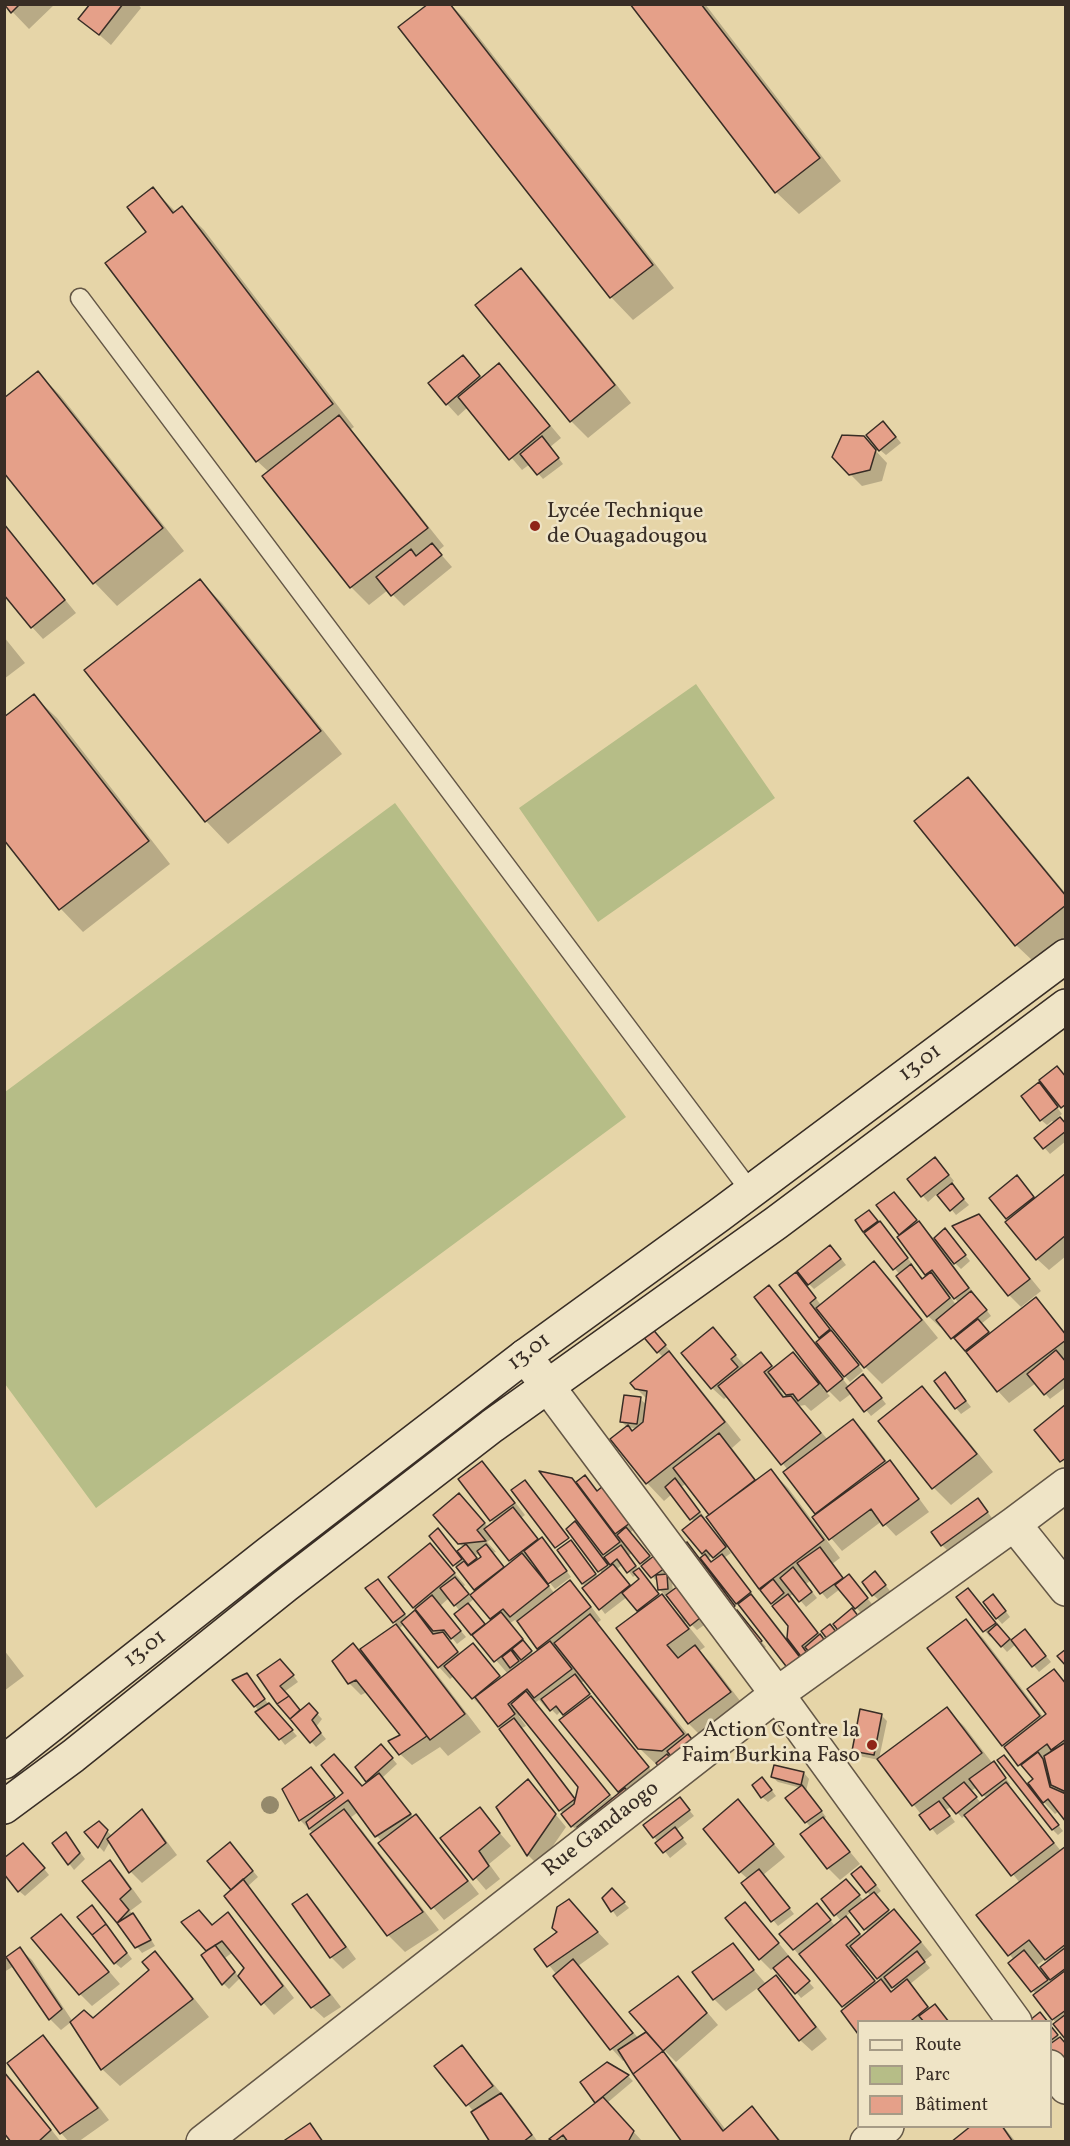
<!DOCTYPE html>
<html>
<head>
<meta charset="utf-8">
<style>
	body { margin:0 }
	#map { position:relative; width:1070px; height:2146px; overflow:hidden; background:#e6d5a8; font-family:Vollkorn,serif }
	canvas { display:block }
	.frame { position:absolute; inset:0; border:6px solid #382d25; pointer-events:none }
	.legend { position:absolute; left:857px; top:2020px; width:195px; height:108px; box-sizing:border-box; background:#efe4c6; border:2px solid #a69b86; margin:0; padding:8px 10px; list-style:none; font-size:18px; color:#382d25 }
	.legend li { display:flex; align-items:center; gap:12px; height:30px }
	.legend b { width:30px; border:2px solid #a69b86 }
</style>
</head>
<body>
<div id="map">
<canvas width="1070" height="2146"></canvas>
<div class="frame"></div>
<ul class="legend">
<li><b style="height:8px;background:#efe4c6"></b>Route</li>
<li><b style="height:16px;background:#b6bd87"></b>Parc</li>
<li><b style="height:16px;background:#e5a089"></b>Bâtiment</li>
</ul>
</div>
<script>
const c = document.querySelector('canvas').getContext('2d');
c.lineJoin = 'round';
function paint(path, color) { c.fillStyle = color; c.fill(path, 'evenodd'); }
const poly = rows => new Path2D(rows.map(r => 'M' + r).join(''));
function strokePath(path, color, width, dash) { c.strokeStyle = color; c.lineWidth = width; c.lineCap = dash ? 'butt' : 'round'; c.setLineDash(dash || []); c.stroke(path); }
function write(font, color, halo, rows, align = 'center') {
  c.font = font + ' Vollkorn,serif'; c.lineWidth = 5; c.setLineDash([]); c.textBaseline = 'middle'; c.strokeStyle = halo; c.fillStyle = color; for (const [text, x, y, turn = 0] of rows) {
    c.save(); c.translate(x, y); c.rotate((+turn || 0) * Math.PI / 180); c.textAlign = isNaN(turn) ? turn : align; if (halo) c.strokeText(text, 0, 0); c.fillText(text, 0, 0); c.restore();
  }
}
const green = poly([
	[696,684,775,798,598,922,519,808],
	[395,803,626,1117,96,1508,5,1384,5,1092]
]);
const shadow = poly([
	[5,4,55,4,29,29],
	[92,4,138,4,141,8,111,45,80,18],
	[450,4,464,18,674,288,633,320,611,297,400,28],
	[632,4,705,4,841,181,799,214,776,192],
	[153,189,176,212,182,208,204,230,354,427,351,429,444,546,438,551,452,567,404,606,388,590,369,605,352,588,264,476,269,472,257,461,107,263,148,232],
	[521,270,538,287,631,403,588,438,571,421],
	[463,357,483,379,499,365,510,377,561,438,550,447,563,464,543,479,530,464,522,470,468,407,458,416,447,404],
	[38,373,60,395,184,551,117,606,95,583,4,471],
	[889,428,901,443,886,455,880,450],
	[863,437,887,463,882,481,862,486,850,474],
	[4,525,76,613,43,639,32,627],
	[200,581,222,603,342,754,228,844,206,821],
	[4,637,25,663,4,679],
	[34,696,57,718,170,864,83,932,61,909,4,837],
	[968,779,985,796,1066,894,1066,936,1034,962,1016,945],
	[1044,1090,1062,1114,1058,1117,1066,1125,1066,1141,1050,1154,1036,1138,1054,1123,1052,1121,1047,1125,1041,1120],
	[940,1164,954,1181,950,1184,969,1205,956,1215,938,1193,928,1202,909,1179],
	[1066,1175,1066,1256,1049,1270,1037,1259,1010,1220,991,1199,1022,1183,1035,1200],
	[894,1194,934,1239,945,1230,970,1261,961,1269,952,1260,950,1261,991,1316,981,1324,990,1335,1036,1299,1048,1311,1066,1334,1066,1387,1050,1399,1036,1383,1009,1403,998,1391,960,1342,958,1343,942,1325,940,1327,928,1316,900,1275,857,1221,875,1217,913,1265,911,1266,924,1279,928,1276,899,1237,901,1235,879,1206],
	[951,1294,959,1303,956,1305,949,1295],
	[979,1216,990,1228,1041,1291,1021,1307,1009,1295,955,1227],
	[836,1252,846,1265,814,1289,809,1284],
	[874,1263,891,1280,938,1338,882,1384,865,1367,817,1307,814,1309,863,1371,850,1382,840,1371,838,1373,849,1387,869,1382,886,1404,871,1416,852,1393,840,1402,825,1387,823,1389,830,1396,811,1411,805,1405,799,1406,828,1440,853,1421,865,1432,888,1463,890,1462,901,1474,929,1512,896,1536,882,1521,842,1551,814,1518,818,1515,785,1472,788,1470,728,1396,724,1399,712,1388,712,1329,746,1367,761,1354,775,1368,793,1354,823,1388,825,1386,769,1287,780,1299,816,1344,822,1339,801,1279,821,1305],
	[783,1388,787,1394,791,1397,786,1398,780,1390],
	[656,1334,670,1351,669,1353,686,1371,741,1440,732,1448,757,1481,771,1471,788,1488,840,1558,832,1564,844,1580,849,1576,872,1604,861,1613,840,1589,827,1599,811,1580,806,1584,817,1598,806,1607,794,1593,789,1597,829,1645,810,1667,743,1609,721,1584,719,1585,738,1613,766,1647,760,1652,700,1560,705,1555,684,1530,694,1522,672,1494,664,1501,647,1483,612,1439,627,1427,622,1422,640,1399,647,1405,647,1399,636,1388,664,1358,658,1352],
	[628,1427,638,1429,633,1432],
	[687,1483,712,1515,760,1588,790,1626,788,1640,724,1558,731,1553,703,1519,705,1518,681,1487],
	[712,1555,717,1560,712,1563,708,1559],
	[945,1374,971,1407,961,1414,956,1408],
	[922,1388,939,1405,993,1472,951,1505,934,1488,880,1421],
	[482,1463,494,1475,525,1515,521,1518,540,1541,547,1545,571,1577,555,1589,550,1583,548,1585,555,1594,570,1582,582,1594,601,1620,597,1623,694,1742,661,1766,657,1765,639,1748,585,1680,581,1683,659,1780,584,1837,572,1826,486,1709,485,1710,473,1698,454,1676,450,1679,439,1667,404,1624,399,1629,413,1643,481,1732,448,1756,440,1747,412,1765,400,1754,402,1735,367,1692,361,1695,349,1683,353,1645,367,1659,369,1658,362,1649,397,1625,368,1588,383,1586,408,1618,415,1612,424,1621,426,1620,414,1607,430,1545,465,1585,463,1587,470,1597,477,1591,431,1536,457,1553,464,1548,459,1543,459,1495,489,1528,495,1523,491,1520],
	[493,1538,512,1562,505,1569,492,1553,496,1552,487,1542],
	[481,1554,483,1557,479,1560,474,1555],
	[534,1562,542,1573,540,1575,531,1564],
	[449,1598,460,1611,456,1614,508,1674,503,1679,473,1645,461,1655,444,1636,450,1635,457,1644,466,1637,440,1606],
	[475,1598,493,1620,486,1626,468,1604],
	[515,1620,541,1650,534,1655,510,1623],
	[539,1700,547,1709,549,1707,557,1715,561,1711,566,1717,621,1794,614,1800,611,1796,586,1816,586,1813,609,1794,535,1703],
	[521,1714,580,1787,577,1800,522,1728,526,1726,519,1716],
	[585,1477,598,1492,603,1488,634,1529,630,1533,652,1560,669,1574,667,1576,672,1581,673,1592,710,1621,697,1630,687,1620,685,1622,705,1647,699,1651,712,1664,747,1710,706,1741,689,1724,618,1629,640,1612,627,1597,605,1614,557,1549,571,1539,598,1577,602,1574,580,1529,610,1568,613,1565,604,1554,571,1479,582,1490],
	[633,1552,658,1583,660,1590,664,1594,662,1596,668,1595,684,1615,682,1617,661,1597,641,1572,628,1556],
	[623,1564,633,1577,637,1574,641,1579,631,1587,616,1570],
	[525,1482,536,1494,569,1537,556,1547],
	[983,1506,992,1518,947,1550,942,1545],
	[881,1579,890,1591,879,1600,873,1595],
	[973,1595,1011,1641,1025,1631,1051,1662,1039,1672,1016,1644,1007,1652,992,1635,990,1637,958,1598],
	[998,1601,1010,1617,1002,1624,997,1618],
	[966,1621,983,1638,1044,1718,1048,1715,1054,1671,1066,1682,1066,1819,1059,1811,1055,1814,1042,1800,1035,1780,1003,1745],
	[4,1650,24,1676,4,1691],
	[286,1666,298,1682,284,1692,301,1711,314,1710,322,1719,316,1727,326,1739,316,1747,278,1703,259,1676],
	[247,1675,269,1705,297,1736,285,1745,235,1680],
	[946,1709,964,1726,993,1764,999,1769,1010,1784,1008,1786,1061,1851,1066,1848,1066,2038,1036,1994,1010,1963,1014,1960,979,1915,1020,1883,966,1815,962,1818,952,1806,946,1810,955,1822,937,1835,879,1760,859,1756,854,1751,881,1715,887,1721,879,1759],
	[977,1787,987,1799,981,1803,971,1791],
	[1045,1959,1048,1962,1051,1979,1053,1981,1050,1983,1036,1966],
	[386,1751,397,1764,382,1778,414,1818,416,1816,428,1828,479,1894,444,1920,380,1844,382,1842,358,1812,350,1818,361,1829,439,1930,405,1952,388,1935,313,1833,300,1820,311,1769,337,1799,369,1783,357,1768],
	[999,1761,1009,1762,1063,1831,1058,1835,1053,1830],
	[804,1773,809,1779,806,1791,826,1817,823,1819,860,1864,840,1880,828,1868,802,1834,811,1828,787,1798,801,1788,778,1782,772,1777],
	[528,1781,566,1827,539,1866,528,1855,498,1808],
	[767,1784,776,1796,768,1802,762,1797],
	[680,1799,694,1816,676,1830,687,1844,670,1858,645,1825],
	[738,1802,785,1857,763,1875,794,1914,778,1926,743,1883,748,1879,740,1872],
	[479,1809,511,1846,489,1864,500,1879,486,1890,442,1838],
	[142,1811,153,1823,177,1855,142,1883,131,1872,110,1841,104,1852,86,1832,99,1823,113,1837],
	[66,1834,85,1859,74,1870,54,1843],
	[235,1849,258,1877,248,1886,341,2007,324,2018,312,2007,233,1890],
	[29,1850,49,1875,25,1896,19,1891],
	[110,1862,121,1873,142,1902,130,1911,140,1922,155,1946,142,1953,84,1881],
	[867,1874,881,1891,876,1895,891,1914,894,1912,906,1923,932,1955,924,1961,930,1968,910,1984,931,2009,948,2022,858,2022,858,2031,843,2011,846,2009,801,1954,799,1955,794,1949,782,1934,823,1911,835,1926,841,1921,823,1899,851,1886,864,1901,871,1896,853,1875],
	[851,1912,869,1933,863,1937,845,1917],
	[859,1955,881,1981,877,1984,856,1958],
	[893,1987,896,1990,893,1993,889,1990],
	[612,1890,629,1908,617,1917,604,1898],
	[306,1896,318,1907,356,1959,343,1969,331,1957],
	[745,1904,756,1915,789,1956,787,1957,814,1988,801,1998,775,1968,771,1970,760,1959],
	[92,1907,132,1959,121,1968,115,1963],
	[580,1913,609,1944,578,1966,639,2039,653,2037,678,1978,718,2025,676,2062,665,2051,663,2053,680,2070,726,2130,752,2108,782,2142,684,2142,626,2059,623,2061,612,2049,555,1977,557,1975,536,1949],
	[228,1914,239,1926,294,1998,274,2015,241,1977,229,1989,224,1984,203,1955,209,1951,183,1923,213,1926],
	[233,1952,245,1968,239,1977,225,1958],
	[61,1916,120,1984,92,2006,80,1994],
	[732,1945,766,1984,776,1977,787,1989,827,2039,812,2051,800,2040,759,1987,726,2011,714,1999],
	[20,1949,32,1960,73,2022,93,2020,151,1971,155,1953,172,1971,209,2017,120,2086,102,2069,71,2022,61,2030,50,2019,14,1966,4,1972,4,1956,6,1959],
	[1050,2026,1063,2042,1050,2044],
	[43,2037,54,2048,109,2120,78,2142,69,2142,61,2133,9,2063],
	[462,2047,513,2107,538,2142,492,2142,474,2112,436,2066],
	[4,2073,12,2080,61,2142,13,2142],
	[628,2076,633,2081,607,2103,643,2142,554,2142,597,2103,582,2082],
	[973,2126,1003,2126,1016,2142,954,2142]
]);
const building = poly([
	[4,4,20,4,11,13,4,4],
	[90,4,123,4,99,35,78,19,90,4],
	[428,4,450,4,653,265,610,298,398,27,428,4],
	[630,4,701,4,820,158,775,193,630,4],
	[153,187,173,213,182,206,333,404,256,462,105,263,146,232,127,207,153,187],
	[521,268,615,385,570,422,475,305,521,268],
	[463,355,480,376,446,405,428,383,463,355],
	[499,363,550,426,509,460,458,397,499,363],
	[38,371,163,528,93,584,4,473,4,398,38,371],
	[339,415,428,528,350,588,262,476,339,415],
	[883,421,896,437,879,451,866,435,883,421],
	[842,435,864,436,876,450,870,470,849,475,832,457,842,435],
	[542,436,559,458,537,475,520,454,542,436],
	[4,524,65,600,31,628,4,595,4,524],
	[432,543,442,555,391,596,376,577,411,549,416,556,432,543],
	[200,579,321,731,205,822,84,670,200,579],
	[34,694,149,841,59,910,4,840,4,717,34,694],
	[968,777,1066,896,1066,905,1015,946,914,821,968,777],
	[1057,1066,1066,1077,1066,1104,1061,1108,1039,1080,1057,1066],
	[1039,1082,1058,1107,1040,1121,1021,1096,1039,1082],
	[1060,1117,1066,1124,1066,1131,1043,1149,1034,1138,1060,1117],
	[935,1157,949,1175,921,1197,907,1179,935,1157],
	[1066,1173,1066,1235,1036,1260,1005,1222,1066,1173],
	[1017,1175,1034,1197,1006,1219,989,1198,1017,1175],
	[952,1183,964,1199,950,1211,937,1195,952,1183],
	[894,1192,917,1220,899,1235,876,1205,894,1192],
	[869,1210,878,1221,863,1232,855,1220,869,1210],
	[979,1214,1030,1279,1008,1296,952,1226,979,1214],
	[880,1221,908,1258,893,1270,864,1233,880,1221],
	[919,1221,969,1288,954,1299,932,1270,925,1275,897,1237,919,1221],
	[945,1228,966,1255,954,1264,934,1238,945,1228],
	[830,1245,841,1259,808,1285,797,1271,830,1245],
	[874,1261,922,1320,864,1368,816,1308,874,1261],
	[911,1264,922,1279,931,1272,950,1298,927,1317,896,1276,911,1264],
	[796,1272,816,1298,810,1303,830,1329,819,1338,779,1285,796,1272],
	[769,1285,843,1379,827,1392,754,1297,769,1285],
	[971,1291,987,1310,951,1339,936,1320,971,1291],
	[1036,1297,1066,1335,1066,1340,997,1392,966,1352,1036,1297],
	[978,1319,989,1332,965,1351,954,1338,978,1319],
	[651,1327,666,1345,657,1353,641,1334,651,1327],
	[713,1327,736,1355,731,1359,738,1367,711,1389,681,1353,713,1327],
	[831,1330,859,1365,844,1377,816,1342,831,1330],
	[1056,1350,1066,1362,1066,1377,1044,1395,1027,1374,1056,1350],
	[669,1351,725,1422,646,1484,610,1439,628,1425,632,1431,643,1422,647,1391,635,1389,630,1383,669,1351],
	[761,1352,772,1366,764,1372,783,1397,791,1396,821,1433,781,1465,718,1386,761,1352],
	[793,1352,819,1384,798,1401,793,1394,786,1395,768,1372,793,1352],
	[945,1372,966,1401,955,1409,934,1381,945,1372],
	[863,1374,882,1398,864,1412,846,1388,863,1374],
	[922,1386,977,1454,932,1489,878,1421,922,1386],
	[624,1395,641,1397,637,1424,620,1422,624,1395],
	[1066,1404,1066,1458,1060,1462,1034,1430,1066,1404],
	[853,1419,885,1461,815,1514,783,1472,853,1419],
	[719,1433,755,1480,709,1515,673,1468,719,1433],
	[890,1460,919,1499,883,1526,871,1509,829,1540,812,1517,890,1460],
	[482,1461,515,1503,490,1521,458,1479,482,1461],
	[771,1469,824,1540,759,1589,706,1517,771,1469],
	[539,1471,572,1478,620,1542,603,1555,539,1471],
	[585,1475,597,1491,603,1486,630,1523,615,1534,576,1482,585,1475],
	[675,1478,700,1512,690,1520,665,1487,675,1478],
	[525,1480,569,1538,555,1548,511,1490,525,1480],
	[459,1493,485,1523,477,1530,486,1541,458,1544,433,1515,459,1493],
	[978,1498,988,1512,941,1546,931,1532,978,1498],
	[513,1507,538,1539,509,1561,484,1529,513,1507],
	[701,1515,726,1547,713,1558,706,1550,702,1554,682,1530,701,1515],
	[575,1521,608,1565,598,1572,566,1529,575,1521],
	[626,1527,650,1556,640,1564,617,1535,626,1527],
	[438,1528,462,1559,453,1566,429,1536,438,1528],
	[542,1537,567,1571,548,1584,524,1551,542,1537],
	[571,1540,596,1574,582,1584,557,1550,571,1540],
	[687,1542,735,1606,725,1614,677,1550,687,1542],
	[430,1543,455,1573,413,1608,388,1577,430,1543],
	[466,1544,477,1558,468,1565,457,1551,466,1544],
	[486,1544,504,1567,474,1590,456,1567,464,1561,468,1566,481,1557,477,1551,486,1544],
	[621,1545,636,1566,627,1573,617,1559,610,1565,604,1557,621,1545],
	[820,1547,843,1578,820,1594,797,1563,820,1547],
	[522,1553,549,1586,510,1617,503,1609,490,1619,470,1595,522,1553],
	[705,1554,711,1562,722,1554,751,1592,736,1604,700,1558,705,1554],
	[655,1555,665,1568,651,1578,641,1566,655,1555],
	[613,1564,630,1585,599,1610,582,1588,613,1564],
	[793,1567,812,1592,799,1602,780,1578,793,1567],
	[639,1568,659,1594,637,1611,622,1593,639,1579,633,1572,639,1568],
	[875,1571,886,1585,872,1596,862,1582,875,1571],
	[667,1574,668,1589,658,1590,656,1575,667,1574],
	[849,1574,868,1598,855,1609,835,1585,849,1574],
	[455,1577,469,1594,454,1606,440,1588,455,1577],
	[378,1579,405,1614,393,1623,365,1588,378,1579],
	[773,1579,784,1593,771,1604,760,1590,773,1579],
	[570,1580,591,1607,537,1649,517,1621,570,1580],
	[681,1584,705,1614,690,1626,666,1595,681,1584],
	[968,1588,996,1623,983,1632,956,1597,968,1588],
	[662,1594,689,1629,667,1645,678,1658,695,1645,731,1692,688,1724,616,1628,662,1594],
	[751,1594,802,1660,789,1670,738,1604,751,1594],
	[788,1594,818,1633,802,1646,814,1663,809,1667,787,1638,788,1626,772,1606,788,1594],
	[993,1594,1006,1611,996,1619,983,1602,993,1594],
	[432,1595,461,1631,451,1639,444,1630,433,1631,415,1609,432,1595],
	[468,1603,485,1624,471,1635,454,1614,468,1603],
	[852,1608,872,1634,853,1649,833,1624,852,1608],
	[415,1610,433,1634,443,1632,458,1652,438,1668,401,1622,415,1610],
	[737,1610,762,1641,754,1647,729,1616,737,1610],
	[501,1612,523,1639,494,1662,472,1635,501,1612],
	[590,1614,684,1734,662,1751,638,1749,554,1643,590,1614],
	[966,1619,1040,1716,1002,1746,927,1648,966,1619],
	[396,1624,465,1714,430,1740,360,1649,396,1624],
	[830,1624,850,1650,841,1657,821,1631,830,1624],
	[997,1624,1010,1639,1001,1647,988,1632,997,1624],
	[1025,1629,1046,1656,1032,1667,1011,1640,1025,1629],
	[820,1634,835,1654,820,1666,805,1647,820,1634],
	[523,1640,532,1651,521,1660,512,1649,523,1640],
	[550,1641,572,1669,534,1698,527,1689,508,1704,515,1714,498,1727,475,1697,550,1641],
	[353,1643,427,1736,399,1755,388,1741,400,1735,356,1680,348,1684,332,1661,353,1643],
	[473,1643,500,1676,472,1699,444,1666,473,1643],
	[1066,1649,1066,1666,1057,1656,1066,1649],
	[511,1650,519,1661,510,1668,502,1657,511,1650],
	[280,1659,294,1675,280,1686,289,1696,277,1704,257,1675,280,1659],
	[1054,1669,1066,1684,1066,1739,1051,1750,1047,1744,1018,1766,1004,1747,1046,1714,1027,1689,1054,1669],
	[247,1673,265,1699,254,1707,232,1680,247,1673],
	[575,1674,590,1694,563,1715,556,1706,550,1711,541,1699,575,1674],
	[526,1691,610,1795,571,1827,561,1814,574,1804,578,1787,511,1704,526,1691],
	[289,1696,300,1710,290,1719,277,1704,289,1696],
	[591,1696,649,1767,618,1792,559,1720,591,1696],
	[269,1703,293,1730,279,1740,255,1712,269,1703],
	[309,1703,318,1713,312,1720,321,1733,310,1743,290,1719,309,1703],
	[947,1707,982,1753,912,1806,877,1759,947,1707],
	[860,1709,882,1714,874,1755,852,1751,860,1709],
	[514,1718,575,1799,559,1811,499,1729,514,1718],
	[688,1734,697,1746,676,1763,667,1751,688,1734],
	[1066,1742,1066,1792,1051,1785,1044,1756,1066,1742],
	[381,1744,393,1758,366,1782,355,1767,381,1744],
	[1038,1752,1043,1759,1050,1787,1066,1794,1066,1822,1048,1799,1043,1803,1028,1783,1033,1779,1021,1765,1038,1752],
	[334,1754,362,1786,379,1773,411,1814,375,1837,348,1800,309,1829,306,1822,343,1793,321,1765,334,1754],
	[667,1754,677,1766,666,1775,656,1763,667,1754],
	[1004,1755,1059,1825,1052,1830,997,1760,1004,1755],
	[994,1761,1006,1778,982,1796,969,1779,994,1761],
	[774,1765,804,1772,801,1785,771,1777,774,1765],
	[311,1767,335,1797,299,1821,282,1789,311,1767],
	[762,1777,772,1790,761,1798,752,1785,762,1777],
	[528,1779,556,1814,527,1856,496,1807,528,1779],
	[964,1782,977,1797,956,1814,943,1798,964,1782],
	[1006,1782,1054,1843,1011,1876,964,1815,1006,1782],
	[802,1785,822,1811,805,1823,785,1798,802,1785],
	[625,1788,633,1798,585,1837,577,1827,625,1788],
	[680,1797,690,1810,653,1838,643,1825,680,1797],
	[738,1799,774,1844,739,1873,703,1829,738,1799],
	[939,1801,950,1816,930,1830,919,1815,939,1801],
	[480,1807,500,1833,479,1851,489,1866,473,1880,440,1838,480,1807],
	[142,1809,166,1843,129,1873,107,1839,142,1809],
	[344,1809,423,1912,387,1936,310,1834,344,1809],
	[416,1814,468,1881,431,1909,378,1843,416,1814],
	[823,1817,850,1852,827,1869,800,1834,823,1817],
	[99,1821,108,1830,98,1848,84,1832,99,1821],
	[675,1827,683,1838,663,1853,655,1843,675,1827],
	[66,1832,80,1853,68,1865,52,1843,66,1832],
	[230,1842,253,1871,231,1890,207,1861,230,1842],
	[23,1843,45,1868,18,1892,4,1874,4,1858,23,1843],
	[1066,1846,1066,1944,1045,1960,1029,1940,1008,1956,976,1915,1066,1846],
	[110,1860,131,1889,120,1899,129,1910,117,1923,82,1881,110,1860],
	[861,1866,876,1885,866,1893,851,1874,861,1866],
	[759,1869,790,1908,771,1922,741,1883,759,1869],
	[243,1879,330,1995,311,2008,224,1896,243,1879],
	[846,1879,860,1895,834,1916,821,1899,846,1879],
	[612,1888,625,1902,611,1912,602,1898,612,1888],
	[874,1892,889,1910,864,1930,849,1911,874,1892],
	[307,1894,346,1947,330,1958,292,1904,307,1894],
	[569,1899,598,1932,547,1967,534,1949,557,1932,552,1928,557,1907,569,1899],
	[745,1902,779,1943,759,1960,725,1918,745,1902],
	[817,1903,831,1920,793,1950,779,1934,817,1903],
	[92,1905,106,1924,92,1935,77,1917,92,1905],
	[894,1909,921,1942,877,1979,850,1946,894,1909],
	[199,1910,212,1925,228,1912,283,1986,261,2005,238,1976,244,1968,222,1941,206,1951,181,1922,199,1910],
	[133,1913,151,1940,135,1948,117,1923,133,1913],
	[61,1914,109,1972,79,1995,31,1938,61,1914],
	[846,1916,860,1934,846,1945,875,1981,842,2007,799,1954,846,1916],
	[106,1924,127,1953,114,1964,92,1935,106,1924],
	[733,1943,754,1970,713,2000,692,1972,733,1943],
	[215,1945,235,1972,222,1985,201,1955,215,1945],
	[20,1947,62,2009,49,2020,6,1957,20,1947],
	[1066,1947,1066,1968,1050,1980,1040,1967,1066,1947],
	[1024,1950,1048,1980,1031,1992,1008,1963,1024,1950],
	[155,1951,193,1999,101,2070,70,2022,84,2010,93,2018,149,1970,142,1962,155,1951],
	[917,1951,925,1962,892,1988,884,1977,917,1951],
	[788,1956,810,1981,795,1994,773,1968,788,1956],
	[573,1959,633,2033,610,2050,553,1976,573,1959],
	[1066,1970,1066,2010,1052,2020,1033,1995,1066,1970],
	[776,1975,816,2027,799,2041,758,1989,776,1975],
	[678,1976,707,2013,663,2051,629,2012,678,1976],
	[881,1979,891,1992,907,1979,928,2007,912,2020,913,2022,858,2022,858,2034,841,2011,881,1979],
	[935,2004,949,2022,924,2022,919,2016,935,2004],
	[1040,2012,1048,2022,1031,2022,1030,2020,1040,2012],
	[1066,2014,1066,2040,1053,2024,1066,2014],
	[1050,2025,1058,2035,1050,2041,1050,2025],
	[646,2032,663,2051,633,2074,618,2050,646,2032],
	[43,2035,98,2108,60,2134,7,2063,43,2035],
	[1060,2037,1066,2044,1066,2060,1062,2062,1050,2048,1050,2044,1060,2037],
	[462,2045,493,2086,466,2106,434,2066,462,2045],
	[663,2051,723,2131,752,2106,780,2142,682,2142,633,2074,663,2051],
	[607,2062,629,2075,595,2103,580,2082,607,2062],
	[4,2072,51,2130,38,2142,11,2142,4,2133,4,2072],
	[501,2093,532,2135,523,2142,490,2142,471,2112,501,2093],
	[603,2097,634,2131,628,2142,568,2142,563,2135,554,2142,549,2139,603,2097],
	[310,2123,323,2142,282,2142,310,2123],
	[971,2126,1002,2126,1013,2142,951,2142,971,2126]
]);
const lane = poly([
	[80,298,751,1192]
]);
const street = poly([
	[525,1356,777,1694,1015,2022],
	[1014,1524,1066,1589],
	[1050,2067,1066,2087],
	[203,2142,777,1694,1014,1524,1066,1485],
	[867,2142,887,2126]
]);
const secondary = poly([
	[4,1762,269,1553,525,1356,718,1216,1066,956],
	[4,1807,73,1756,285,1586,492,1426,776,1223,1066,1006]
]);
const trees = [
	[270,1805]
];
const markers = [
	[535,526,6,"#8f2418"],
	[872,1745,6,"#8f2418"]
];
const poiNames = [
	["Lycée Technique",547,513],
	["de Ouagadougou",547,538],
	["Action Contre la",860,1732,"right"],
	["Faim Burkina Faso",860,1757,"right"]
];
const streetNames = [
	["13.01",921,1064,-37],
	["13.01",530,1353,-37],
	["13.01",146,1650,-38],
	["Rue Gandaogo",602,1830,-38]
];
paint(green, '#b6bd87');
paint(shadow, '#0003');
paint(building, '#e5a089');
strokePath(building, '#382d25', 1.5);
strokePath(lane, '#645746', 21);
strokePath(street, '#645746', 36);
strokePath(secondary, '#382d25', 36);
strokePath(lane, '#efe4c6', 18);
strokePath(street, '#efe4c6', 33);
strokePath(secondary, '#efe4c6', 33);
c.fillStyle = '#94896b';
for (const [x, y] of trees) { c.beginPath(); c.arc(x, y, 9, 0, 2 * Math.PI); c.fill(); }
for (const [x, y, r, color] of markers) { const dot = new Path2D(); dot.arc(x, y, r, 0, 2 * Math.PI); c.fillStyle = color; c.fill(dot); strokePath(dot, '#efe4c6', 2); }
write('22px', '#382d25', '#efe4c6', poiNames, 'left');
write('22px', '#382d25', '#efe4c6', streetNames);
</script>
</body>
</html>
